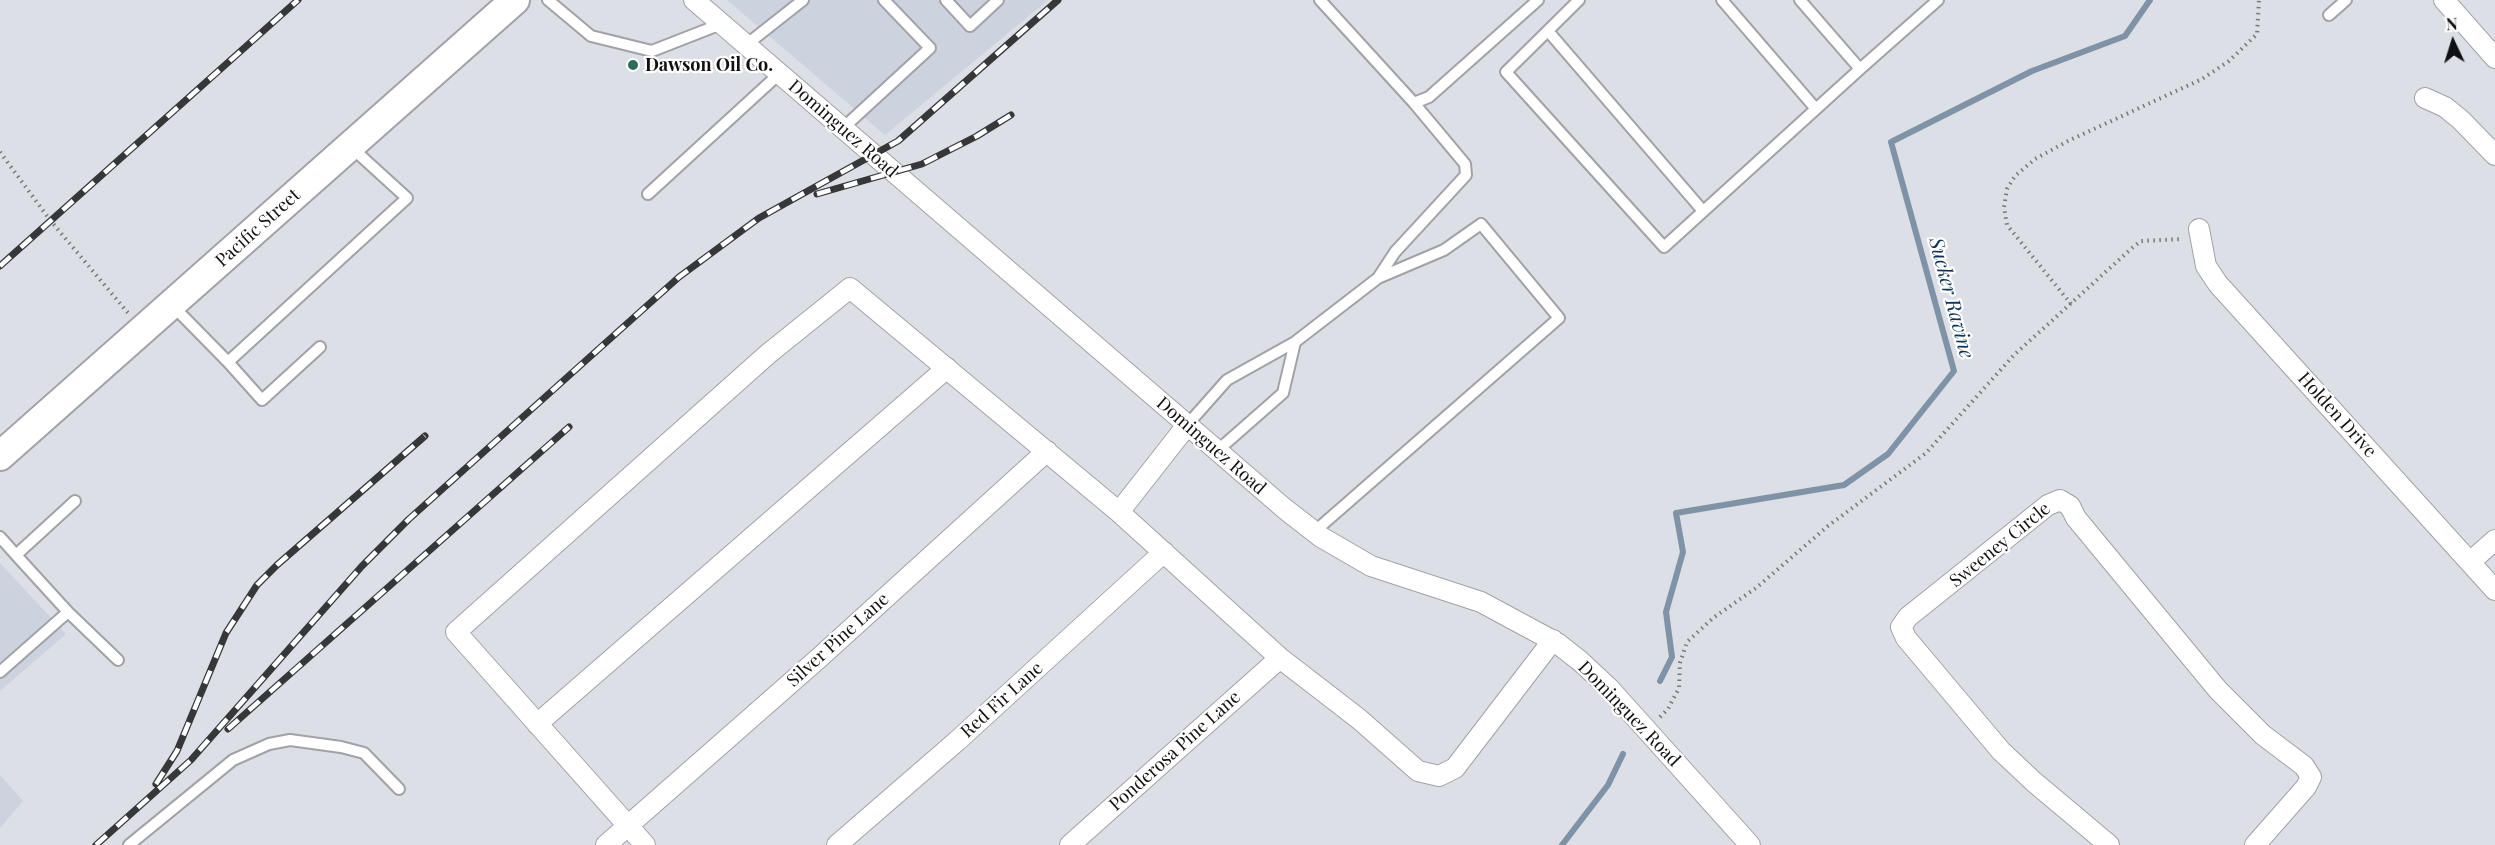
<!DOCTYPE html>
<html>
<head>
<meta charset="utf-8">
<style>
	body { margin:0 }
	#map { position:relative; width:2495px; height:845px; overflow:hidden; background:#dcdfe5; font-family:"Playfair Display",serif }
	canvas { display:block }
	.north { position:absolute; left:2423px; top:12px; width:60px; height:60px; -webkit-text-stroke:4px #fff; paint-order:stroke; rotate:356deg; font-size:16px; font-weight:700; line-height:24px; text-align:center; color:#0f1012 }
	.north::after { content:''; display:block; margin:auto; width:21px; height:27px; background:#0f1012; clip-path:polygon(50% 0,100% 100%,50% 72%,0 100%) }
</style>
</head>
<body>
<div id="map">
<canvas width="2495" height="845"></canvas>
<div class="north">N</div>
</div>
<script>
const c = document.querySelector('canvas').getContext('2d');
c.lineJoin = 'round';
function paint(path, color) { c.fillStyle = color; c.fill(path, 'evenodd'); }
const poly = rows => new Path2D(rows.map(r => 'M' + r).join(''));
function strokePath(path, color, width, dash) { c.strokeStyle = color; c.lineWidth = width; c.lineCap = dash ? 'butt' : 'round'; c.setLineDash(dash || []); c.stroke(path); }
function write(font, color, halo, rows, align = 'center') {
  c.font = font + ' "Playfair Display",serif'; c.lineWidth = 4.5; c.setLineDash([]); c.textBaseline = 'middle'; c.strokeStyle = halo; c.fillStyle = color; for (const [text, x, y, turn = 0] of rows) {
    c.save(); c.translate(x, y); c.rotate((+turn || 0) * Math.PI / 180); c.textAlign = isNaN(turn) ? turn : align; if (halo) c.strokeText(text, 0, 0); c.fillText(text, 0, 0); c.restore();
  }
}
const built = poly([
	[727,0,1048,0,885,135],
	[0,563,66,634,0,691],
	[0,775,23,801,0,828]
]);
const stream = poly([
	[1660,681,1672,657,1666,612,1683,552,1676,513,1844,485,1888,454,1954,371,1891,142,2032,71,2125,36,2150,0],
	[1562,845,1608,785,1623,754]
]);
const path = poly([
	[0,152,50,220,128,313],
	[2071,304,2007,225,2004,207,2007,189,2015,176,2035,159,2068,141,2202,79,2229,61,2257,34,2259,0],
	[1660,717,1668,709,1679,688,1680,663,1687,642,1713,618,1756,588,1828,526,1926,453,2014,355,2132,248,2141,241,2182,239]
]);
const service = poly([
	[548,0,591,36,652,51,721,24],
	[946,0,970,26,998,0],
	[1320,0,1414,103,1429,97,1538,0],
	[1579,0,1506,72,1664,247,1860,69,1800,0],
	[1722,0,1816,109],
	[2329,15,2346,0],
	[1548,31,1703,211],
	[746,45,803,0],
	[1860,69,1938,0],
	[842,129,930,48,884,0],
	[648,194,779,74],
	[1378,278,1395,252,1466,175,1465,164,1414,103],
	[172,305,228,362,407,198,351,147],
	[228,362,262,400,320,347],
	[1188,424,1227,380,1295,342],
	[1217,451,1283,393,1295,342,1378,278,1444,250,1481,224,1559,318,1314,532],
	[0,537,16,555],
	[68,612,118,660],
	[0,672,68,612,16,555,75,501],
	[129,845,233,760,269,744,290,740,341,747,364,753,399,789]
]);
const minor = poly([
	[694,0,1285,509,1321,537,1371,566,1481,602,1557,643,1580,661,1609,688,1750,845],
	[2444,0,2495,58],
	[2425,98,2445,107,2461,120,2495,155],
	[2199,229,2206,266,2218,284,2495,590],
	[1119,512,1188,424],
	[2470,562,2495,540],
	[537,724,947,368],
	[606,845,819,658,1047,451],
	[645,845,456,632,768,354,850,288,1119,512,1280,658,1359,719,1418,771,1439,776,1455,768,1553,640],
	[837,845,957,741,1164,552],
	[1070,845,1280,658],
	[2109,845,2034,782,2001,751,1906,638,1901,627,1908,617,2048,505,2060,500,2070,506,2076,518,2218,690,2263,735,2304,766,2311,777,2306,787,2255,845]
]);
const secondary = poly([
	[0,456,515,0]
]);
const rail = poly([
	[817,194,922,164,977,136,1011,115],
	[0,266,298,0],
	[228,729,569,427],
	[156,784,177,751,226,633,257,585,277,565,425,436],
	[96,845,191,760,362,566,409,519,679,277,759,218,898,141,1058,0]
]);
const markers = [
	[633,65,6,"#2c6c5a"]
];
const poiNames = [
	["Dawson Oil Co.",645,65]
];
const streetNames = [
	["Dominguez Road",843,129,41],
	["Pacific Street",258,228,-42],
	["Holden Drive",2337,415,48],
	["Dominguez Road",1211,446,41],
	["Sweeney Circle",2000,545,-39],
	["Silver Pine Lane",838,640,-42],
	["Red Fir Lane",1002,700,-42],
	["Dominguez Road",1629,714,46],
	["Ponderosa Pine Lane",1175,751,-42]
];
const waterNames = [
	["Sucker Ravine",1951,298,75]
];
paint(built, '#ccd2de');
strokePath(stream, '#8092a6', 6);
strokePath(service, '#a0a2a8', 14);
strokePath(minor, '#a0a2a8', 22);
strokePath(secondary, '#a0a2a8', 32);
strokePath(path, '#76787c', 4, [1.5, 4.5]);
strokePath(service, '#fff', 10);
strokePath(minor, '#fff', 20);
strokePath(secondary, '#fff', 28);
strokePath(rail, '#353739', 7);
strokePath(rail, '#fff', 4.5, [14]);
for (const [x, y, r, color] of markers) { const dot = new Path2D(); dot.arc(x, y, r, 0, 2 * Math.PI); c.fillStyle = color; c.fill(dot); strokePath(dot, '#fff', 2); }
write('bold 18px', '#0f1012', '#fff', poiNames, 'left');
write('18px', '#0f1012', '#fff', streetNames);
write('italic 20px', '#0d3458', '#fff', waterNames);
</script>
</body>
</html>
